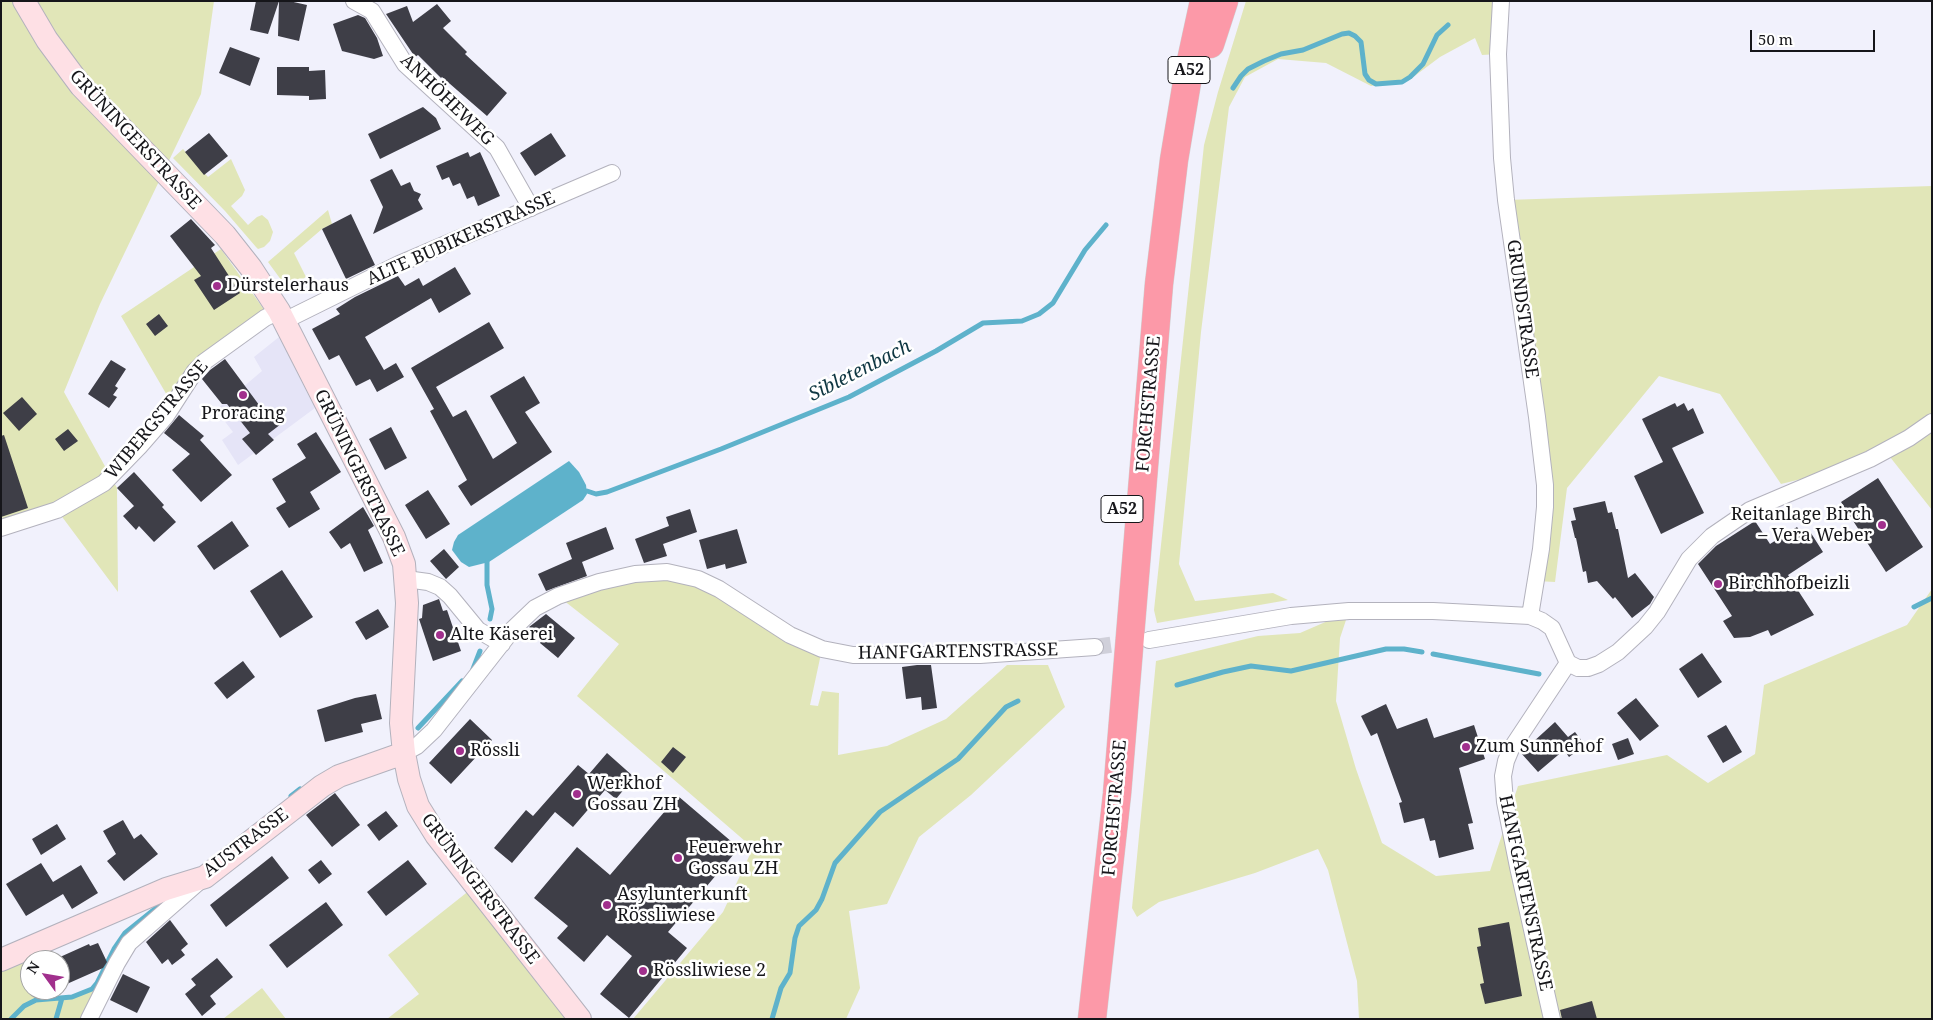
<!DOCTYPE html>
<html>
<head>
<meta charset="utf-8">
<style>
	body { margin:0 }
	#map { position:relative; width:1933px; height:1020px; overflow:hidden; background:#f1f1fc; font-family:"Noto Serif",serif }
	canvas { display:block }
	.frame { position:absolute; inset:0; border:2px solid #16161a; pointer-events:none }
	.north { position:absolute; left:20px; top:950px; width:50px; height:50px; box-sizing:border-box; background:#fff; border:1px solid #a2a2a3; border-radius:50%; rotate:302deg; font-size:14px; font-weight:700; line-height:20px; text-align:center; color:#16161a }
	.north::after { content:''; display:block; margin:auto; width:18px; height:22px; background:#a1308d; clip-path:polygon(50% 0,100% 100%,50% 72%,0 100%) }
	.scale { position:absolute; left:1750px; top:30px; width:125px; height:22px; box-sizing:border-box; border:2px solid #16161a; border-top:0; padding-left:6px; font-size:15px; line-height:18px; white-space:nowrap; color:#16161a; -webkit-text-stroke:4px #fff; paint-order:stroke }
</style>
</head>
<body>
<div id="map">
<canvas width="1933" height="1020"></canvas>
<div class="frame"></div>
<div class="north">N</div>
<div class="scale">50 m</div>
</div>
<script>
const c = document.querySelector('canvas').getContext('2d');
c.lineJoin = 'round';
function paint(path, color) { c.fillStyle = color; c.fill(path, 'evenodd'); }
const poly = rows => new Path2D(rows.map(r => 'M' + r).join(''));
function strokePath(path, color, width, dash) { c.strokeStyle = color; c.lineWidth = width; c.lineCap = dash ? 'butt' : 'round'; c.setLineDash(dash || []); c.stroke(path); }
function write(font, color, halo, rows, align = 'center') {
  c.font = font + ' "Noto Serif",serif'; c.lineWidth = 5; c.setLineDash([]); c.textBaseline = 'middle'; c.strokeStyle = halo; c.fillStyle = color; for (const [text, x, y, turn = 0] of rows) {
    c.save(); c.translate(x, y); c.rotate((+turn || 0) * Math.PI / 180); c.textAlign = isNaN(turn) ? turn : align; if (halo) c.strokeText(text, 0, 0); c.fillText(text, 0, 0); c.restore();
  }
}
const built = poly([
	[279,337,315,408,238,465,222,440,233,432,216,410,262,371,254,357]
]);
const green = poly([
	[1,1,214,1,201,94,100,304,64,392,117,488,118,592,57,510,1,528],
	[1246,1,1502,1,1498,54,1482,55,1475,38,1440,57,1408,81,1371,86,1326,63,1278,59,1245,77,1229,107,1201,332,1179,564,1195,601,1273,593,1288,600,1157,623,1154,610,1204,145,1218,92],
	[183,149,208,177,231,159,245,190,242,196,231,206,248,225,257,217,262,215,268,220,273,232,270,241,264,247,258,249,256,247,225,211,173,158],
	[1932,186,1932,510,1890,457,1781,484,1720,394,1659,376,1567,488,1555,582,1536,581,1543,529,1506,200],
	[328,210,332,224,322,229,294,253,306,277,287,288,268,262],
	[221,249,265,311,186,370,168,397,121,316],
	[678,573,822,649,810,705,818,706,822,691,839,693,838,755,887,746,946,719,1007,665,1048,665,1065,707,971,795,919,837,887,904,849,911,860,988,846,1019,633,1019,723,912,753,848,577,696,619,644,558,596],
	[1932,589,1932,1019,1359,1019,1357,981,1328,870,1318,849,1255,873,1159,902,1137,917,1132,908,1156,661,1258,636,1300,633,1330,620,1346,620,1340,638,1336,701,1356,769,1382,843,1436,876,1490,871,1518,786,1667,755,1708,783,1755,754,1764,685,1907,625],
	[475,886,580,1019,387,1019,419,994,388,955],
	[35,945,40,960,30,960,30,990,52,990,56,998,83,994,96,985,103,989,89,1019,1,1019,1,960],
	[262,988,286,1019,223,1019]
]);
const water = poly([
	[569,461,579,472,586,485,587,494,583,500,489,562,469,567,461,562,452,550,454,542,458,535]
]);
const stream = poly([
	[1233,88,1241,76,1248,69,1264,61,1281,54,1303,50,1342,34,1349,33,1355,36,1361,42,1365,74,1369,80,1376,84,1402,82,1410,77,1423,64,1437,35,1448,25],
	[587,491,596,494,607,492,721,449,849,397,936,351,983,323,1022,321,1039,314,1053,303,1085,250,1106,225],
	[487,562,487,585,492,609,490,619],
	[1914,607,1932,598],
	[1433,654,1539,674],
	[473,669,480,651],
	[1177,685,1223,672,1251,666,1291,671,1386,649,1404,649,1422,652],
	[418,728,462,681],
	[291,796,300,789],
	[11,1019,24,1006,36,1000,72,997,92,989,97,983,114,949,125,933,161,904],
	[56,1019,62,998],
	[772,1019,781,988,790,973,795,938,799,926,816,910,822,899,835,863,880,812,958,759,1006,707,1018,701]
]);
const building = poly([
	[256,1,289,1,307,5,299,41,278,36,279,1,268,34,250,30],
	[437,4,451,21,443,28,467,52,465,54,507,93,487,116,442,77,441,78,418,55,415,57,386,14,407,6,413,22],
	[358,15,365,18,377,38,383,56,374,59,342,51,333,24],
	[230,47,260,58,250,86,219,73],
	[277,67,309,67,309,71,325,70,326,99,309,100,309,96,277,95],
	[423,107,436,118,441,129,380,159,368,134],
	[209,133,228,156,204,175,185,152],
	[551,133,566,156,535,176,520,153],
	[468,152,470,157,480,152,500,196,478,206,474,196,467,199,460,183,453,186,449,177,442,180,436,166],
	[392,169,401,186,410,182,414,191,421,194,418,200,423,209,373,234,383,207,370,180],
	[351,214,375,265,346,279,322,229],
	[191,219,215,245,211,248,240,293,214,310,194,280,201,276,170,236],
	[455,267,471,294,439,313,431,298,365,337,384,370,396,363,404,377,377,392,370,379,356,386,339,355,329,360,312,329,340,314,336,309,355,297,398,276,405,286,419,278,423,286],
	[159,314,168,326,155,336,146,324],
	[489,322,504,348,436,387,453,417,466,410,493,459,517,443,490,396,524,376,540,403,525,412,552,452,471,506,458,486,467,480,430,411,434,409,411,368],
	[225,359,265,413,270,409,281,424,268,434,274,440,256,455,242,439,250,433,227,404,222,404,202,379,210,370],
	[111,360,126,369,115,386,118,388,113,395,117,397,109,408,88,394],
	[22,397,37,414,19,431,3,413],
	[1675,403,1677,407,1684,403,1688,411,1693,408,1704,433,1672,448,1704,513,1661,534,1634,476,1663,462,1642,419],
	[179,415,204,436,200,440,232,475,201,502,172,470,190,454,164,433],
	[391,427,407,458,385,470,369,439],
	[68,429,78,441,64,451,55,439],
	[316,432,341,472,310,492,320,509,289,528,276,508,286,502,272,479,306,458,297,444],
	[4,435,28,508,1,517,1,436],
	[134,472,164,505,162,507,176,522,154,542,139,526,136,530,123,516,134,506,117,488],
	[1878,478,1923,547,1886,572,1841,502],
	[428,490,450,524,426,539,405,505],
	[1605,501,1608,513,1612,512,1616,529,1618,529,1628,578,1635,573,1654,597,1650,604,1632,618,1615,597,1613,599,1597,581,1588,583,1586,571,1583,572,1576,538,1575,538,1571,521,1576,520,1573,508],
	[363,507,374,526,368,530,383,563,364,572,350,543,341,549,329,532],
	[690,509,697,532,663,544,667,556,644,563,635,539,669,526,666,517],
	[232,521,249,546,214,570,197,546],
	[1755,521,1770,544,1797,527,1802,534,1809,530,1823,552,1788,575,1814,615,1771,636,1768,630,1750,637,1734,638,1723,621,1732,616,1698,564,1716,546],
	[606,527,614,549,582,562,587,576,546,591,538,574,572,559,566,543],
	[737,529,747,563,726,569,725,564,707,569,699,540],
	[444,549,459,567,446,579,430,561],
	[282,570,313,617,280,638,250,591],
	[439,599,443,611,447,610,461,651,433,661,419,619,422,618,423,605],
	[378,609,389,627,366,640,355,622],
	[546,614,575,638,558,658,540,643,543,639,529,627],
	[1702,653,1722,682,1698,698,1679,669],
	[243,661,255,677,227,699,214,683],
	[917,665,931,665,937,708,922,710,921,697,906,699,902,667],
	[376,694,382,719,361,724,363,732,325,742,317,710,355,698],
	[1636,698,1659,726,1640,741,1617,713],
	[1386,704,1397,729,1427,718,1434,738,1474,725,1485,759,1459,768,1473,823,1468,824,1474,849,1439,858,1435,840,1430,841,1424,818,1404,823,1399,803,1402,802,1377,733,1371,736,1361,716],
	[470,719,492,740,451,784,429,763],
	[1555,722,1568,737,1575,732,1585,745,1569,757,1564,750,1538,772,1521,753],
	[1726,725,1742,752,1723,763,1707,736],
	[1628,738,1634,754,1618,760,1612,744],
	[673,747,686,757,673,773,661,762],
	[607,753,634,777,616,799,605,790,573,827,555,812,512,863,494,848,526,810,533,816,578,765,589,774],
	[335,793,360,825,332,847,306,815],
	[678,796,739,848,668,932,687,948,629,1018,600,994,632,956,607,935,584,962,557,938,568,926,534,898,577,847,610,875],
	[386,811,398,826,379,841,367,825],
	[123,820,134,839,141,834,158,854,124,881,107,861,116,854,103,831],
	[57,824,66,839,41,855,32,839],
	[272,856,289,878,226,927,210,905],
	[321,860,332,874,319,884,308,870],
	[408,860,427,884,386,916,367,892],
	[41,863,53,882,81,865,98,893,72,909,63,894,26,916,6,884],
	[326,902,343,925,287,968,269,945],
	[170,920,188,944,181,950,185,955,172,965,168,959,162,964,146,942],
	[1509,922,1522,996,1485,1004,1480,984,1484,983,1477,947,1481,946,1478,928],
	[98,943,107,962,103,968,60,987,60,957,89,944,90,946],
	[217,958,233,977,210,996,216,1004,202,1016,185,994,196,985,191,979],
	[123,974,150,987,137,1013,110,1000],
	[1592,1001,1597,1019,1562,1019,1560,1010]
]);
const streetTunnel = poly([
	[1095,647,1137,641]
]);
const street = poly([
	[354,1,372,11,405,64,497,148,531,208],
	[1501,1,1498,54,1502,158,1506,200,1537,417,1545,485,1545,507,1541,549,1530,616],
	[284,321,399,264,612,173],
	[1,528,57,510,104,483,139,447,166,416,195,371,204,362,265,318,279,311],
	[406,579,428,582,440,587,450,596,478,630,502,644],
	[1149,640,1291,616,1349,611,1433,611,1530,616,1542,621,1552,628,1568,663,1578,668,1588,668,1599,664,1618,652,1645,627,1657,612,1689,559,1712,536,1750,510,1870,459,1909,438,1932,422],
	[404,753,417,746,434,730,513,629,535,608,558,596,599,582,635,574,667,572,698,579,719,589,790,635,822,649,853,655,980,655,1095,647],
	[89,1019,117,963,129,943,201,880],
	[1552,1019,1518,867,1505,802,1503,776,1506,761,1511,749,1568,663]
]);
const secondary = poly([
	[24,1,47,40,81,86,225,235,251,268,279,311,394,537,404,564,407,603,401,723,404,753,409,779,418,806,436,835,580,1019],
	[1,960,166,889,205,877,322,786,339,776,404,753]
]);
const highway = poly([
	[1210,44,1224,1],
	[1092,1019,1117,794,1159,284,1174,160,1189,70,1204,1]
]);
const markers = [
	[217,286,5,"#a1308d"],
	[243,395,5,"#a1308d"],
	[1882,525,5,"#a1308d"],
	[1718,584,5,"#a1308d"],
	[440,635,5,"#a1308d"],
	[1466,747,5,"#a1308d"],
	[460,751,5,"#a1308d"],
	[577,794,5,"#a1308d"],
	[678,858,5,"#a1308d"],
	[607,905,5,"#a1308d"],
	[643,971,5,"#a1308d"]
];
const shields = [
	[1189,70,42],
	[1122,509,42]
];
const shieldNames = [
	["A52",1189,70],
	["A52",1122,509]
];
const streetNames = [
	["ANHÖHEWEG",447,100,44],
	["GRÜNINGERSTRASSE",135,140,47],
	["ALTE BUBIKERSTRASSE",461,239,-24],
	["GRUNDSTRASSE",1522,309,82],
	["FORCHSTRASSE",1149,404,-85],
	["WIBERGSTRASSE",157,420,-50],
	["GRÜNINGERSTRASSE",359,473,64],
	["HANFGARTENSTRASSE",958,652,-1],
	["FORCHSTRASSE",1115,808,-85],
	["AUSTRASSE",246,843,-37],
	["GRÜNINGERSTRASSE",480,889,53],
	["HANFGARTENSTRASSE",1525,893,78]
];
const poiNames = [
	["Dürstelerhaus",227,286],
	["Proracing",243,414,"center"],
	["Reitanlage Birch",1872,515,"right"],
	["– Vera Weber",1872,536,"right"],
	["Birchhofbeizli",1728,584],
	["Alte Käserei",450,635],
	["Zum Sunnehof",1476,747],
	["Rössli",470,751],
	["Werkhof",587,784],
	["Gossau ZH",587,805],
	["Feuerwehr",688,848],
	["Gossau ZH",688,869],
	["Asylunterkunft",617,895],
	["Rössliwiese",617,916],
	["Rössliwiese 2",653,971]
];
const waterNames = [
	["Sibletenbach",860,371,-27]
];
paint(built, '#e5e4f7');
paint(green, '#e1e6b8');
paint(water, '#5eb2cb');
strokePath(stream, '#5eb2cb', 5);
paint(building, '#3e3e47');
strokePath(streetTunnel, '#d0d0da', 16, [16, 8]);
strokePath(street, '#b3b2bd', 18);
strokePath(secondary, '#b3b2bd', 24);
strokePath(highway, '#d0d0d1', 29);
strokePath(street, '#fff', 16);
strokePath(secondary, '#fee0e5', 22);
strokePath(highway, '#fc99a8', 28);
for (const [x, y, r, color] of markers) { const dot = new Path2D(); dot.arc(x, y, r, 0, 2 * Math.PI); c.fillStyle = color; c.fill(dot); strokePath(dot, '#fff', 2); }
for (const [x, y, w] of shields) { const box = new Path2D(); box.roundRect(x - w / 2, y - 13.5, w, 27, 4); c.fillStyle = '#fff'; c.fill(box); strokePath(box, '#16161a', 1); }
write('bold 16px', '#16161a', null, shieldNames);
write('18px', '#16161a', '#fff', streetNames);
write('18px', '#16161a', '#fff', poiNames, 'left');
write('italic 19px', '#0f3742', '#fff', waterNames);
</script>
</body>
</html>
